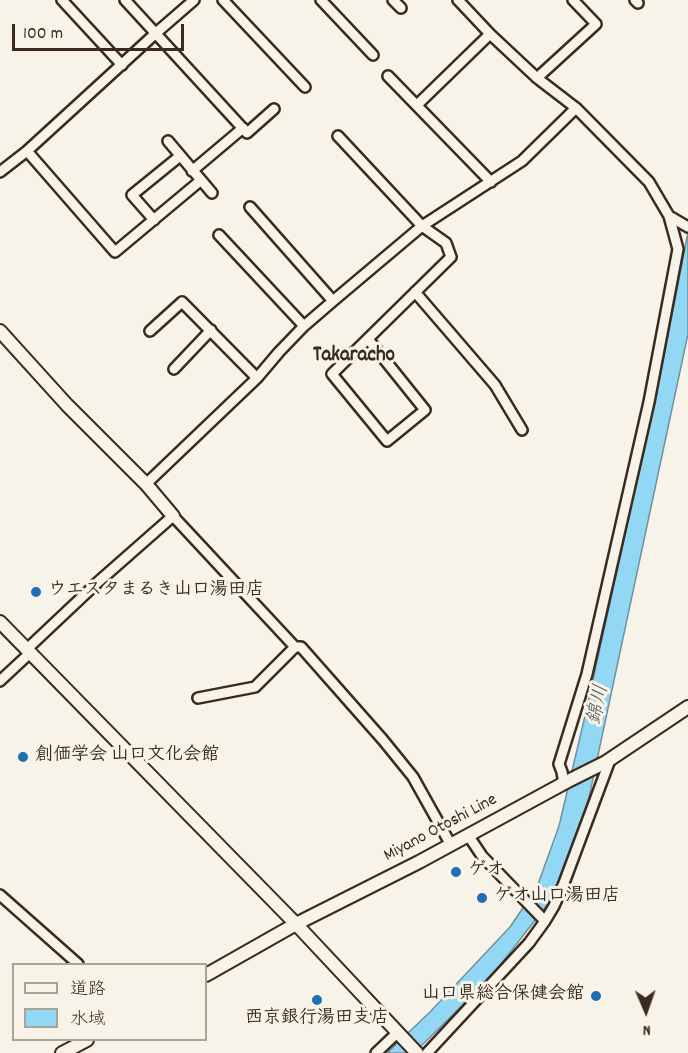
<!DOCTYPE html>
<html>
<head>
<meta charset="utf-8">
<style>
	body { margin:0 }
	#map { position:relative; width:688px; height:1053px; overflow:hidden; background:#f7f3e8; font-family:Dekko,"Klee One",sans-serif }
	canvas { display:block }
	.legend { position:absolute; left:12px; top:963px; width:195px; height:78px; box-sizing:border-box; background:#f7f3e8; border:2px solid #aca397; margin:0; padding:8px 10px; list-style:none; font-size:18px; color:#3b2a1e }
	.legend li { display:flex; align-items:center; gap:12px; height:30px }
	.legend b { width:30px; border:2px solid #aca397 }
	.north { position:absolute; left:616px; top:981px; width:60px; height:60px; -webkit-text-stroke:4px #f7f3e8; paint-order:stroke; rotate:178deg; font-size:16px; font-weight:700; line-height:24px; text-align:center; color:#3b2a1e }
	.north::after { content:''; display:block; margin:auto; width:21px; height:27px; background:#3b2a1e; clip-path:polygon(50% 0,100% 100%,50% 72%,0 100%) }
	.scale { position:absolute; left:12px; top:24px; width:172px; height:27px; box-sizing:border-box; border:3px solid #3b2a1e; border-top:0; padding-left:8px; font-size:18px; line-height:21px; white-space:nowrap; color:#3b2a1e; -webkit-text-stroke:4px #f7f3e8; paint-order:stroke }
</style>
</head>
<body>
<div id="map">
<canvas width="688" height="1053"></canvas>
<ul class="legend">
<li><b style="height:8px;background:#f7f3e8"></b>道路</li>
<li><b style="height:16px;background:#92d7f4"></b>水域</li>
</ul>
<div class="north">N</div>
<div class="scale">100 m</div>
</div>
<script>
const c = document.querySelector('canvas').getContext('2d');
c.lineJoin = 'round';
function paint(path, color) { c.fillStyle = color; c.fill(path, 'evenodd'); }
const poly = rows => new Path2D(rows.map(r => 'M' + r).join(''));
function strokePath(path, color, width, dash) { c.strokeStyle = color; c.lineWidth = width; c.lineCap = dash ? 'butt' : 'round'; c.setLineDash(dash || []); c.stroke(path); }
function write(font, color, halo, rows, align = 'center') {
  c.font = font + ' Dekko,"Klee One",sans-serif'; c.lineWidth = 6; c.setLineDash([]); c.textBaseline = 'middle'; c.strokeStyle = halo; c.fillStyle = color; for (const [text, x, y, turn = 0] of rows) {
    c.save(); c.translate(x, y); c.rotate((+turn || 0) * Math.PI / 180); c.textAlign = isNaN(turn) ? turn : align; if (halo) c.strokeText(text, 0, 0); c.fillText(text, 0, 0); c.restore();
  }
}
const water = poly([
	[688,232,688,334,588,802,564,870,547,905,490,978,414,1053,387,1053,430,1012,510,927,537,887,559,826,585,716,661,371,688,232]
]);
const street = poly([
	[62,0,122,65],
	[125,0,247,133,274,109],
	[223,0,305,87],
	[321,0,373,55],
	[393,0,401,8],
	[458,0,490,34,537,78,576,108,649,182,669,216,678,249,649,402,587,674,559,764,562,772,564,784],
	[635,0,638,3],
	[388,76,491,182],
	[537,78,596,24,573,0],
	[417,105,490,34],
	[338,136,422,226,446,243,451,257,332,374,387,441,425,410,368,339],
	[168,141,212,193],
	[27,151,115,252,200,181],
	[192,171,243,128],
	[0,172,27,151,156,33,194,0],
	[250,207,333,301],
	[669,216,688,227],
	[154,220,132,195,180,156],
	[219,235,304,326],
	[415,292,495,385,522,430],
	[150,331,182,302,257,378],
	[174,369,211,330],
	[146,484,257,378,279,352,304,326,333,301,422,226,522,161,576,108],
	[27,649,98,582,173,516,295,647,301,647,383,740,413,777,451,845],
	[0,681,30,653],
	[198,698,255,687,295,647],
	[468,835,482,856,545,921],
	[0,895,78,964],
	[376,1053,397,1033],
	[427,1053,529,943,545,921,554,906,564,883,610,760]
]);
const secondary = poly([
	[0,331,67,405,146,484,173,516],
	[0,622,296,924,417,1053],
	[206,975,296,924,419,862,568,781,606,762,688,707],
	[62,1053,87,1040]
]);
const markers = [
	[36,592,6,"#1f6fb2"],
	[23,757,6,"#1f6fb2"],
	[456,872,6,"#1f6fb2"],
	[482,898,6,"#1f6fb2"],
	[596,996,6,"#1f6fb2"],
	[317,1000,6,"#1f6fb2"]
];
const poiNames = [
	["ウエスタまるき山口湯田店",48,592],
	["創価学会 山口文化会館",35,757],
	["ゲオ",468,872],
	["ゲオ山口湯田店",494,898],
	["山口県総合保健会館",584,996,"right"],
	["西京銀行湯田支店",317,1020,"center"]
];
const streetNames = [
	["Miyano Otoshi Line",441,829,-28]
];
const waterNames = [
	["錦川",600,705,-78]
];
const quarterNames = [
	["Takaracho",354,357]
];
paint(water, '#92d7f4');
strokePath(water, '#6f929e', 1.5);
strokePath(street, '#3b2a1e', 14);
strokePath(secondary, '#3b2a1e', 16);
strokePath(street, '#f7f3e8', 9);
strokePath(secondary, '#f7f3e8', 12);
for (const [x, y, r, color] of markers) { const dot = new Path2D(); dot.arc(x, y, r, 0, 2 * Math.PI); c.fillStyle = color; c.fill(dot); strokePath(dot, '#f7f3e8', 2); }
write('bold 18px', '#3b2a1e', '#f7f3e8', poiNames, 'left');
write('18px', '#3b2a1e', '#f7f3e8', streetNames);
write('italic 20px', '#515554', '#f7f3e8', waterNames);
write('bold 21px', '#3b2a1e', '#f7f3e8', quarterNames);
</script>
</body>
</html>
